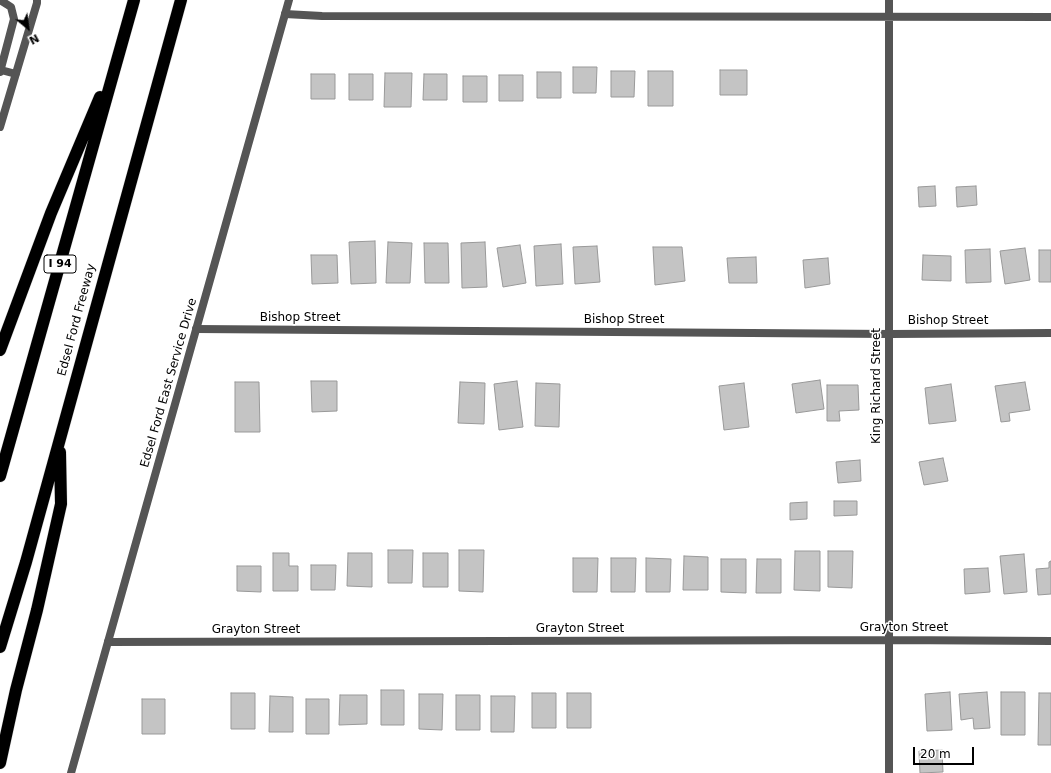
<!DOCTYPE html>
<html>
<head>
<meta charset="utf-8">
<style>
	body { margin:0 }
	#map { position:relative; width:1051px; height:773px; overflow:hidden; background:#fff; font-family:"DejaVu Sans",sans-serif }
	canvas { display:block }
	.north { position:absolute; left:8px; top:8px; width:40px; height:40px; -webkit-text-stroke:3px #fff; paint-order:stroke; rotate:151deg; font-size:11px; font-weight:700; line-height:16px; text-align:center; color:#000 }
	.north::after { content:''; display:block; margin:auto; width:14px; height:18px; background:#000; clip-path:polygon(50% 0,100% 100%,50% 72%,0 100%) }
	.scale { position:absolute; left:913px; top:747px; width:61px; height:18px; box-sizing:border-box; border:2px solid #000; border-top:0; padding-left:5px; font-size:12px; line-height:14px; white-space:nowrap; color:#000; -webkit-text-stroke:3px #fff; paint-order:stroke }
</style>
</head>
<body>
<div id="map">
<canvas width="1051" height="773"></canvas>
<div class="north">N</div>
<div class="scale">20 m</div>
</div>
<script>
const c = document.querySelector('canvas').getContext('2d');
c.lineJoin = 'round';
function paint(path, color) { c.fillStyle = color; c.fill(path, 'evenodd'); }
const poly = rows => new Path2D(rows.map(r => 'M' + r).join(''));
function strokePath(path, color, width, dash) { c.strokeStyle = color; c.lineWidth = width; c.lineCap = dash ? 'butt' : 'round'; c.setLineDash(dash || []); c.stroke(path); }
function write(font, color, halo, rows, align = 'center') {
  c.font = font + ' "DejaVu Sans",sans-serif'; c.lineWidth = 3; c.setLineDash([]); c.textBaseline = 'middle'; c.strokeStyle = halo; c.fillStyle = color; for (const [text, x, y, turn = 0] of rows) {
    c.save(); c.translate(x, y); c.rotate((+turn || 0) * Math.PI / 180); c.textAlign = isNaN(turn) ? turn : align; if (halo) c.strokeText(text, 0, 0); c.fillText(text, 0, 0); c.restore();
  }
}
const building = poly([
	[573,67,597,67,596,93,573,93,573,67],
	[720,70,747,70,747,95,720,95,720,70],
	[611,71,635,71,634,97,611,97,611,71],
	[648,71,673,71,673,106,648,106,648,71],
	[537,72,561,72,561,98,537,98,537,72],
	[385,73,412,73,411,107,384,107,385,73],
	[311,74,335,74,335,99,311,99,311,74],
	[349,74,373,74,373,100,349,100,349,74],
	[424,74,447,74,447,100,423,100,424,74],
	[499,75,523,75,523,101,499,101,499,75],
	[463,76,487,76,487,102,463,102,463,76],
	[935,186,936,206,919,207,918,187,935,186],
	[976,186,977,205,957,207,956,187,976,186],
	[375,241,376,283,351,284,349,242,375,241],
	[388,242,412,243,410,283,386,283,388,242],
	[485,242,487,287,462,288,461,243,485,242],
	[424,243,448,243,449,283,425,283,424,243],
	[561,244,563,284,536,286,534,246,561,244],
	[520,245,526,283,503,287,497,248,520,245],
	[597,246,600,282,575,284,573,247,597,246],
	[653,247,682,247,685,281,655,285,653,247],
	[1025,248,1030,280,1005,284,1000,251,1025,248],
	[990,249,991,282,966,283,965,250,990,249],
	[1039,250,1051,250,1051,282,1039,282,1039,250],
	[311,255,337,255,338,283,312,284,311,255],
	[923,255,951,256,951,281,922,280,923,255],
	[756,257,757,283,729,283,727,258,756,257],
	[828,258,830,284,805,288,803,260,828,258],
	[820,380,824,409,796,413,792,384,820,380],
	[311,381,337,381,337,411,312,412,311,381],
	[517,381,523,427,499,430,494,384,517,381],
	[235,382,259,382,260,432,235,432,235,382],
	[460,382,485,383,484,424,458,423,460,382],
	[1025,382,1030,410,1009,413,1010,421,1001,422,995,386,1025,382],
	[536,383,560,384,559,427,535,426,536,383],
	[744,383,749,427,724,430,719,386,744,383],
	[951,384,956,421,929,424,925,388,951,384],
	[827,385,858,385,859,410,839,411,840,421,827,421,827,385],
	[943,458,948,481,924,485,919,462,943,458],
	[860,460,861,481,838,483,836,462,860,460],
	[834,501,857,501,857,515,834,516,834,501],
	[807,502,807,519,790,520,790,503,807,502],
	[388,550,413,550,412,583,388,583,388,550],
	[459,550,484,550,483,592,459,591,459,550],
	[795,551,820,551,820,591,794,590,795,551],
	[828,551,853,551,852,588,828,587,828,551],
	[273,553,289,553,289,566,298,566,298,591,273,591,273,553],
	[348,553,372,553,372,587,347,586,348,553],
	[423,553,448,553,448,587,423,587,423,553],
	[1024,554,1027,592,1004,594,1000,556,1024,554],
	[684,556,708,557,708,590,683,590,684,556],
	[573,558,598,558,597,592,573,592,573,558],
	[611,558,636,558,635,592,611,592,611,558],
	[646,558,671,559,670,592,646,592,646,558],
	[721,559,746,559,746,593,721,592,721,559],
	[757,559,781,559,781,593,756,593,757,559],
	[1051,561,1051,594,1038,595,1036,569,1049,568,1049,562,1051,561],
	[311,565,336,565,335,590,311,590,311,565],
	[237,566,261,566,261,592,237,591,237,566],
	[988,568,990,592,965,594,964,569,988,568],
	[381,690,404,690,404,725,381,725,381,690],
	[950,692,952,730,927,731,925,694,950,692],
	[987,692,990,728,974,729,973,718,961,720,959,694,987,692],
	[1001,692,1025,692,1025,735,1001,735,1001,692],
	[231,693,255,693,255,729,231,729,231,693],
	[532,693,556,693,556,728,532,728,532,693],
	[567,693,591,693,591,728,567,728,567,693],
	[1039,693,1051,693,1051,745,1038,745,1039,693],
	[419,694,443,694,442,730,419,729,419,694],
	[340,695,367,695,367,724,339,725,340,695],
	[456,695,480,695,480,730,456,730,456,695],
	[270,696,293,697,293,732,269,732,270,696],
	[491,696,515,696,514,732,491,732,491,696],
	[142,699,165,699,165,734,142,734,142,699],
	[306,699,329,699,329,734,306,734,306,699],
	[942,750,943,772,920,773,919,751,942,750]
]);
const service = poly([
	[0,0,11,7,14,19,0,72],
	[1,70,16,74],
	[0,127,37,3,37,0]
]);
const minor = poly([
	[285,14,322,16,1051,17],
	[196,329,890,334,1051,333],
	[108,642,889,640,1051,641],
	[889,773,889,0]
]);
const tertiary = poly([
	[71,773,289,0]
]);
const motorway = poly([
	[0,350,51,213,100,97],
	[0,476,134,0],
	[0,647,26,562,181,0],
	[0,763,16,690,37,610,61,504,60,452]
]);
const shields = [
	[60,264,32]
];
const shieldNames = [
	["I 94",60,264]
];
const streetNames = [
	["Bishop Street",300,318],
	["Edsel Ford Freeway",77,320,-75],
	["Bishop Street",624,320],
	["Bishop Street",948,321],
	["Edsel Ford East Service Drive",169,383,-74],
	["King Richard Street",877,386,-90],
	["Grayton Street",904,628],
	["Grayton Street",580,629],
	["Grayton Street",256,630]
];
paint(building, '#c4c4c4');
strokePath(building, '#999', 1);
strokePath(motorway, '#dbdbdb', 13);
strokePath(service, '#555', 8);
strokePath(minor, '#555', 8);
strokePath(tertiary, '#555', 8);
strokePath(motorway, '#000', 12);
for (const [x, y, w] of shields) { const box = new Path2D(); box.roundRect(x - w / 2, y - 9, w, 18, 3); c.fillStyle = '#fff'; c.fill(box); strokePath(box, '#000', 1); }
write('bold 11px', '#000', null, shieldNames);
write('12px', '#000', '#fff', streetNames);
</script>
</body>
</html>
